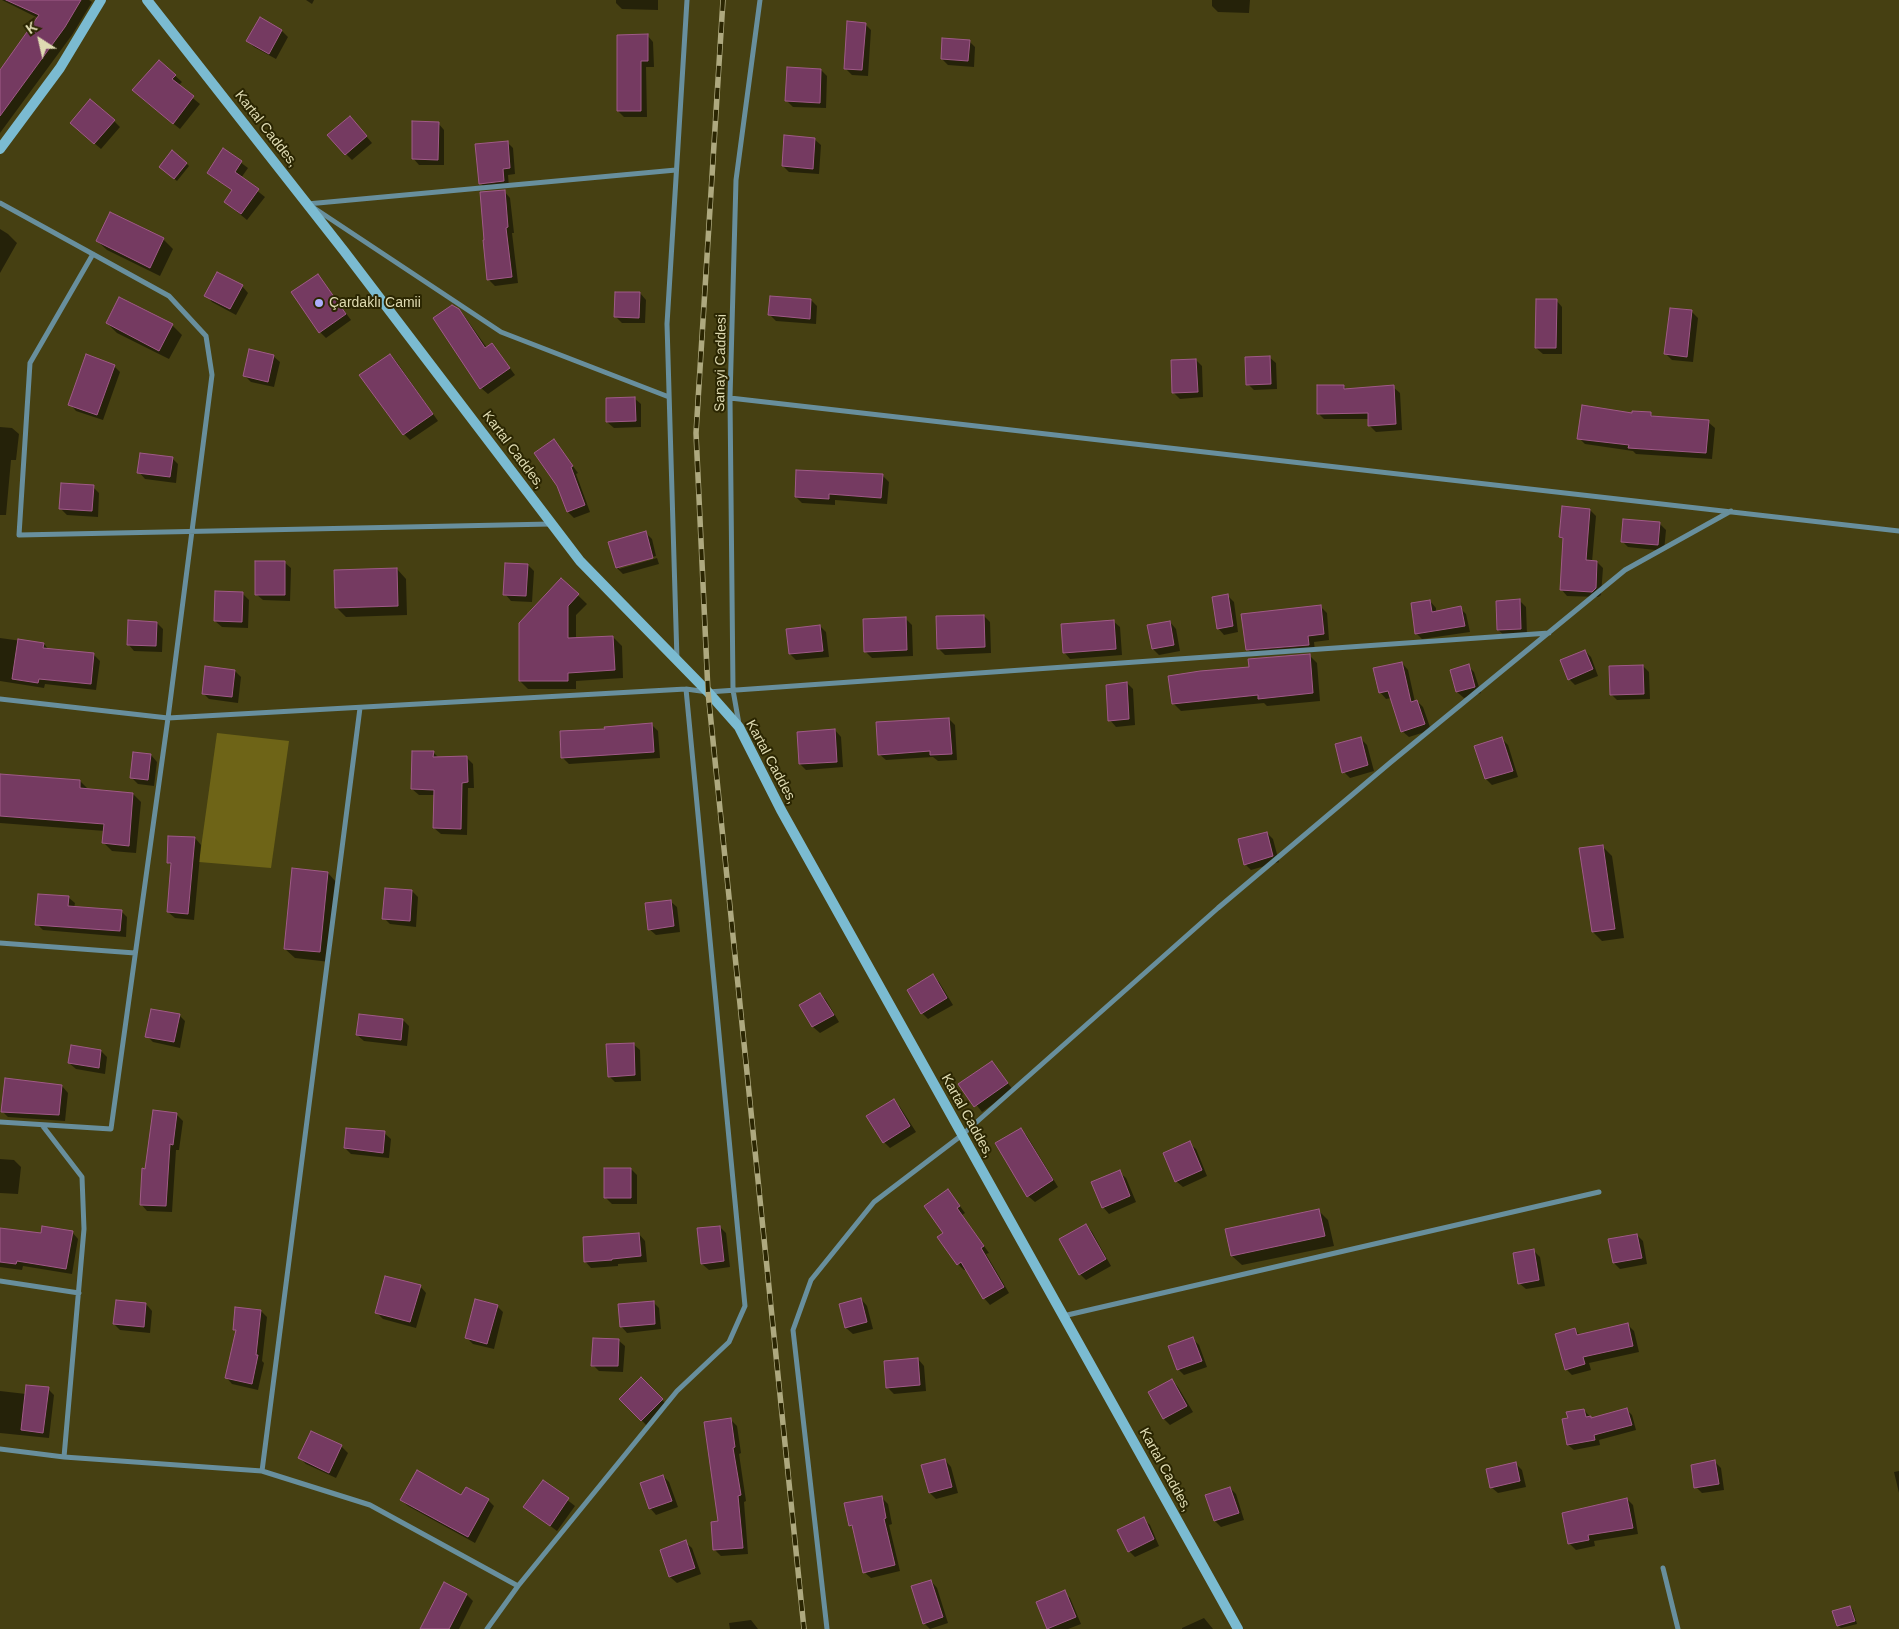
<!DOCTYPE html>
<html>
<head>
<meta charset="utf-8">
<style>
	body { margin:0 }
	#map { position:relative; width:1899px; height:1629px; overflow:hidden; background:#464012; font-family:Helvetica,sans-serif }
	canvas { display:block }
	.north { position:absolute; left:15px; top:15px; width:50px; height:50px; -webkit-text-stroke:4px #2b2602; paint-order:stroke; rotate:325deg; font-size:14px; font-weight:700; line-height:20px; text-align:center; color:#dfdbb2 }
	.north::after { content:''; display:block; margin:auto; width:18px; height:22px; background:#dfdbb2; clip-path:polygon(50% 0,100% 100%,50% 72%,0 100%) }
</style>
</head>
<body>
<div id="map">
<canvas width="1899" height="1629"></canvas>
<div class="north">K</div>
</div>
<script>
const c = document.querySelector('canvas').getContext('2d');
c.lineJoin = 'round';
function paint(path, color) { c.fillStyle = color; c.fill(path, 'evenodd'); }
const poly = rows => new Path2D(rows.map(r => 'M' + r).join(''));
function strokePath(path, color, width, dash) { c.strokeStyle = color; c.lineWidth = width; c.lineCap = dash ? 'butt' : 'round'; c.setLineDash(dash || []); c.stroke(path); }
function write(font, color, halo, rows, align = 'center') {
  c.font = font + ' Helvetica,sans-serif'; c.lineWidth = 4; c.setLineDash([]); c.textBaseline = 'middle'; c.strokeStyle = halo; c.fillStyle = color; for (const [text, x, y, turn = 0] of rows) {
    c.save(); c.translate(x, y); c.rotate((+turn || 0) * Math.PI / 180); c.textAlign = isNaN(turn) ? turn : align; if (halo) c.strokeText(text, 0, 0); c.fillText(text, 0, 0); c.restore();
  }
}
const green = poly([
	[217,733,289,741,271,868,199,862]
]);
const shadow = poly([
	[2,0,89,0,92,2,72,35,0,133,0,73,38,18],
	[306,0,314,0,312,4],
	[616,0,658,0,658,10,622,9,616,3],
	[1212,0,1250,0,1249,13,1218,12,1212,6],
	[260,19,282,31,288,37,276,59,254,47,248,41],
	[865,24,871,30,868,76,852,75,845,68],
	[647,35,653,42,654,67,646,67,647,117,624,117,618,111],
	[969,41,975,47,974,67,948,65,942,59],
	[159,61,182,82,178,86,200,104,180,129,140,97],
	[821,70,827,76,826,108,793,107,787,101],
	[114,121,120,127,101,149,78,129],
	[438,123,444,130,444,165,419,165,413,158],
	[356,124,372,143,352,160,346,154],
	[814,139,821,145,819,174,789,172,783,166],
	[507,142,513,148,515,174,508,175,509,187,487,189,480,183],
	[224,150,248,168,241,178,265,197,247,220,225,202,233,191,208,173],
	[187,164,189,166,177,181,163,169],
	[504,191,510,198,514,233,512,233,518,283,495,286,489,280],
	[111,213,163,239,173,249,160,276,107,250,97,241],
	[0,229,8,234,17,243,0,273],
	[318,275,351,320,326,338,320,332],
	[242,286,248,293,236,315,212,302,206,295],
	[640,293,646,300,645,323,622,323,616,317],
	[811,300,817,306,816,324,776,321,770,315],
	[1556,300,1562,307,1562,354,1543,354,1536,348],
	[458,310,465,317,487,348,492,344,515,375,488,394,481,388,434,318],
	[1692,312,1698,318,1693,362,1672,360,1666,354],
	[107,323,172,325,182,335,169,359,117,333],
	[390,355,396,361,438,421,410,440,404,434],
	[273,356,280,362,274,387,251,382,245,376],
	[1269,357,1276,363,1277,389,1254,390,1248,384],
	[1196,360,1202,366,1203,397,1180,399,1173,392],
	[114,366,120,372,103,420,76,411,70,404],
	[1344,386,1347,390,1393,387,1400,393,1402,430,1376,432,1370,426,1369,419,1324,419,1318,413],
	[634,398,641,404,641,427,614,428,607,422],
	[1633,414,1651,414,1655,418,1708,422,1715,428,1712,459,1636,454,1633,451,1585,444,1579,438],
	[0,427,12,428,19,434,16,460,11,460,6,515,0,515],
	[554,441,578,473,576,474,590,512,574,518,568,512,558,486],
	[172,458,178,464,176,483,145,479,139,472],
	[882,475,889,482,887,504,835,500,835,505,802,503,796,497],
	[93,487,99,493,98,517,67,515,61,509],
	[1590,510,1596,516,1592,562,1597,562,1603,568,1601,595,1598,597,1567,596,1561,589,1564,540,1560,537],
	[1660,524,1666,530,1664,551,1628,547,1622,541],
	[645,532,652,539,656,556,619,566,619,569,657,558,659,564,623,574,617,568,610,543],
	[284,562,291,568,290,601,263,600,256,594],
	[528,565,534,571,532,602,511,601,505,594],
	[397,569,406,579,407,615,346,617,336,607],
	[561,579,587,604,576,615,576,639,613,637,622,646,623,678,576,681,576,689,528,689,520,681],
	[243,594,249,600,248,628,222,627,215,621],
	[1228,596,1234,602,1238,632,1224,635,1218,628],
	[1430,601,1436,608,1436,612,1460,608,1466,614,1470,632,1422,639,1416,633],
	[1520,601,1526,607,1527,635,1505,636,1498,630],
	[1320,606,1327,613,1329,640,1314,642,1315,651,1254,656,1248,649],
	[984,616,990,622,991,653,945,655,938,648],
	[906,619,912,625,913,656,872,658,865,651],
	[1113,621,1120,627,1122,655,1070,659,1064,652],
	[1170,622,1176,629,1180,651,1159,655,1153,649],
	[157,623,163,629,162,652,134,651,128,644],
	[820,626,826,632,829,657,796,660,790,654,788,630],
	[0,638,44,644,49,650,93,654,100,661,96,690,45,684,44,688,0,681],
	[1585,651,1591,657,1598,676,1575,685,1569,679],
	[1309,655,1317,663,1320,701,1267,706,1264,703,1181,711,1173,703,1250,668],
	[1402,663,1408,670,1415,702,1417,701,1423,707,1431,730,1409,737,1402,731,1391,698,1386,699,1380,692],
	[1468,666,1474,672,1481,693,1464,698,1457,692,1451,671],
	[1643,666,1649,672,1650,699,1617,700,1611,694],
	[235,671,241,677,238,703,209,699,203,693],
	[1127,683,1133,689,1135,725,1116,727,1110,720],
	[949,719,955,725,957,760,938,761,933,757,886,760,879,754],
	[651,724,658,731,660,758,569,764,563,758,606,731],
	[835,730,841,737,843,767,806,770,800,764],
	[1360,738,1367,745,1374,771,1350,778,1344,772],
	[1502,739,1508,745,1518,777,1492,785,1486,779],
	[433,752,439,758,467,758,473,764,474,788,468,788,467,835,441,834,434,828,435,795,419,795,412,789],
	[151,755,157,762,154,786,138,784,131,777],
	[80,781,88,789,133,794,141,802,136,853,112,851,104,843,105,831,0,823,0,786],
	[1267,833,1273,839,1279,862,1251,870,1245,864],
	[195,838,201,845,194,920,175,918,168,912,172,867,168,862],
	[1602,846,1612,856,1624,938,1602,941,1593,932],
	[328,873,337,883,330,962,295,958,285,949],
	[386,889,412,891,418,897,416,927,390,924,384,918],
	[68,897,75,903,74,908,121,911,127,917,126,937,43,930,37,924],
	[670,901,677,907,680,932,656,935,649,929],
	[933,976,939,982,953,1005,928,1019,922,1013],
	[820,994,826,1000,839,1022,820,1033,813,1027,801,1005],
	[179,1015,185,1021,180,1048,153,1042,147,1036],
	[403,1020,409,1026,407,1046,364,1041,357,1035],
	[633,1044,640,1050,641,1081,615,1082,609,1076],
	[101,1051,107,1057,105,1074,76,1069,69,1063],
	[992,1062,1013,1090,982,1112,960,1084],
	[6,1080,62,1086,68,1093,65,1121,8,1117,2,1111],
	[894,1101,900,1107,916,1132,890,1148,884,1142],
	[176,1114,183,1121,179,1150,176,1150,172,1212,147,1211,141,1204,146,1170],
	[1021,1129,1027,1136,1058,1187,1035,1202,1028,1196],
	[384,1133,391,1139,389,1158,351,1154,345,1148],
	[1189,1143,1196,1149,1207,1176,1183,1187,1176,1181],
	[0,1159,14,1160,21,1167,18,1194,0,1193],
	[631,1169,637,1175,637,1204,612,1204,606,1198],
	[1119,1172,1126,1178,1136,1202,1109,1214,1103,1207],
	[948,1190,965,1213,962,1215,989,1253,986,1254,1009,1293,990,1305,984,1298,966,1269,964,1270,958,1264,944,1233],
	[1318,1210,1328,1220,1334,1246,1242,1265,1232,1256],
	[1086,1225,1092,1232,1111,1266,1086,1280,1080,1274],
	[720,1227,726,1233,730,1267,709,1270,702,1264],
	[0,1229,42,1234,72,1232,78,1239,72,1274,23,1266,22,1270,0,1267],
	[639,1234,645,1241,647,1262,618,1264,618,1266,591,1268,585,1261],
	[1637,1235,1643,1241,1647,1264,1620,1269,1614,1263],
	[1534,1251,1540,1257,1545,1286,1526,1289,1519,1283],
	[420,1286,426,1293,416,1328,383,1319,376,1312],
	[861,1299,867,1306,873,1329,853,1334,846,1328,840,1305],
	[117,1301,146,1304,152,1311,150,1333,120,1330,114,1324],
	[653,1302,659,1308,661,1329,627,1333,621,1326],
	[497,1306,503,1312,494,1349,473,1344,467,1338],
	[261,1311,267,1317,262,1361,264,1363,258,1390,232,1384,226,1377,236,1332,234,1329],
	[1628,1325,1634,1331,1639,1352,1589,1363,1591,1370,1572,1375,1566,1369,1575,1330,1580,1335],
	[1193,1339,1199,1345,1207,1367,1184,1375,1178,1369],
	[618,1340,625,1346,623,1372,599,1371,593,1365],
	[918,1359,924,1366,926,1391,894,1394,887,1387],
	[1172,1380,1178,1387,1193,1412,1170,1425,1164,1419,1149,1393],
	[644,1382,668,1406,648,1427,621,1399],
	[48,1389,54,1395,49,1438,0,1433,0,1391,26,1394],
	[1584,1410,1592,1419,1627,1410,1632,1415,1636,1430,1599,1440,1600,1445,1574,1450,1568,1445,1563,1420,1569,1419],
	[730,1419,737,1426,741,1453,739,1454,746,1501,744,1502,748,1554,721,1556,715,1550,720,1522],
	[341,1446,348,1453,336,1478,306,1464,300,1458],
	[945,1460,951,1467,958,1493,936,1499,930,1493],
	[1715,1462,1721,1468,1724,1490,1702,1493,1696,1487],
	[1516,1464,1522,1470,1526,1487,1498,1493,1491,1487],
	[1899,1471,1899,1493,1894,1472],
	[663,1476,669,1482,678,1507,656,1515,650,1508],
	[543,1481,575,1506,557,1531,525,1507],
	[1230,1488,1236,1494,1244,1520,1221,1527,1215,1521,1207,1496],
	[462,1496,488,1500,494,1506,475,1543,408,1506,401,1500],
	[881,1497,888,1504,892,1524,889,1525,900,1571,871,1578,864,1572,854,1529,850,1525],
	[1627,1499,1633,1505,1638,1534,1594,1541,1595,1546,1576,1550,1570,1544],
	[1143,1519,1150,1525,1159,1546,1135,1557,1129,1551],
	[685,1542,692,1548,701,1574,677,1583,670,1577,661,1550],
	[931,1581,937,1588,948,1623,930,1629,924,1623],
	[445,1584,467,1595,473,1601,459,1629,427,1629],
	[1064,1592,1070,1598,1081,1624,1068,1629,1048,1629],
	[1850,1607,1853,1610,1857,1624,1841,1628,1838,1626],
	[1204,1618,1213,1629,1182,1629,1182,1628],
	[751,1620,758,1629,730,1629,729,1623]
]);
const building = poly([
	[6,0,81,0,65,27,0,116,0,70,39,15,6,0],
	[260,17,282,30,269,54,246,41,260,17],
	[847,21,866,23,862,70,844,69,847,21],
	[648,34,648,61,641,61,641,111,617,111,617,35,648,34],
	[942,38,970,40,968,61,941,59,942,38],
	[159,60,176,75,172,79,194,96,173,124,132,90,159,60],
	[787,67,821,69,820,103,785,101,787,67],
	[90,99,115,120,94,144,70,123,90,99],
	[350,116,367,136,345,155,327,135,350,116],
	[412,121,439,122,438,160,412,159,412,121],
	[784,135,815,138,813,169,782,166,784,135],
	[508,141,510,168,503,169,504,181,479,184,475,144,508,141],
	[223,148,242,161,235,172,259,189,241,214,224,202,232,190,207,173,223,148],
	[172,150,187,163,174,179,159,167,172,150],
	[505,190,508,227,506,228,512,277,487,280,483,240,484,240,480,192,505,190],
	[110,212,164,238,150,268,96,241,110,212],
	[217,272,243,285,230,309,204,296,217,272],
	[318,274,346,314,319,333,291,292,318,274],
	[615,292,640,292,639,318,614,317,615,292],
	[770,296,811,299,810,319,768,315,770,296],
	[119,297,173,324,159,351,106,323,119,297],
	[1536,299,1557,299,1556,348,1535,348,1536,299],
	[452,305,459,309,485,348,492,343,510,368,480,389,433,318,452,305],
	[1670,308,1692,310,1687,357,1664,354,1670,308],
	[249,349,274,355,268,382,243,376,249,349],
	[86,354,115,365,97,415,68,405,86,354],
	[390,354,433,414,403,435,359,375,390,354],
	[1270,356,1271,384,1246,385,1245,357,1270,356],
	[1196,359,1198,392,1172,393,1171,360,1196,359],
	[1317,385,1344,385,1344,389,1394,385,1396,424,1368,426,1368,413,1317,414,1317,385],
	[635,397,636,421,606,422,606,398,635,397],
	[1582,405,1632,413,1632,411,1651,412,1651,416,1709,420,1706,453,1628,448,1629,445,1577,439,1582,405],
	[554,439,573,466,571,467,585,505,567,512,557,486,534,453,554,439],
	[140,453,173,457,170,477,137,473,140,453],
	[796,470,883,474,881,498,829,494,829,499,795,497,796,470],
	[61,483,94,485,92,511,59,509,61,483],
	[1562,506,1590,509,1586,560,1597,561,1596,588,1592,592,1560,590,1563,538,1559,537,1562,506],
	[1623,519,1660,522,1658,545,1621,542,1623,519],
	[646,531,653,558,616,568,608,542,646,531],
	[255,561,285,561,285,595,255,595,255,561],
	[505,563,528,564,526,596,503,595,505,563],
	[397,568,398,606,335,608,334,570,397,568],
	[561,578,579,594,568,606,568,638,613,636,615,670,568,673,568,681,519,681,519,623,561,578],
	[215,591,243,592,242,622,214,621,215,591],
	[1228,594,1233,626,1217,629,1212,597,1228,594],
	[1520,599,1521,629,1497,630,1496,601,1520,599],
	[1430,600,1432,612,1461,606,1465,626,1415,634,1411,603,1430,600],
	[1321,605,1324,634,1308,636,1309,645,1246,650,1241,614,1321,605],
	[984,615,985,647,937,649,936,616,984,615],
	[906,617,907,650,864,652,863,619,906,617],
	[128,620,157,622,156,646,127,645,128,620],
	[1114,620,1116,649,1063,653,1061,624,1114,620],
	[1170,621,1174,645,1152,649,1147,625,1170,621],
	[820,625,823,651,789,654,786,629,820,625],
	[18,639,44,643,43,648,94,653,91,684,39,679,38,683,12,679,18,639],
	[1585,650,1593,669,1568,680,1560,660,1585,650],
	[1310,654,1313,693,1258,699,1258,695,1172,704,1168,676,1200,671,1249,667,1248,659,1310,654],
	[1402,662,1411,702,1417,700,1425,724,1401,732,1388,691,1379,693,1373,668,1402,662],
	[1469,664,1475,687,1456,692,1450,670,1469,664],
	[1643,665,1644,694,1610,695,1609,666,1643,665],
	[205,666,235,670,232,697,202,694,205,666],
	[1127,682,1129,719,1108,721,1106,685,1127,682],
	[949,718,952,754,930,755,930,751,878,755,876,722,949,718],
	[652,723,654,752,561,758,560,731,605,729,604,727,652,723],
	[835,729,837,762,799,764,797,732,835,729],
	[1361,737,1368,765,1342,773,1335,744,1361,737],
	[1502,737,1513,771,1485,779,1474,746,1502,737],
	[412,751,434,751,433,757,467,756,468,782,462,783,461,829,433,828,434,790,411,789,412,751],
	[133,752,151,754,148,780,130,778,133,752],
	[0,774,80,780,80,788,133,793,129,846,102,843,104,824,0,816,0,774],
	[1267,832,1273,856,1244,865,1238,839,1267,832],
	[168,836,195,837,188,914,167,912,171,863,167,863,168,836],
	[1603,845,1615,929,1592,932,1579,848,1603,845],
	[292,868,328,872,320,952,284,949,292,868],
	[385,888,412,890,410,921,382,919,385,888],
	[38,894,69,896,68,906,122,910,120,931,35,925,38,894],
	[671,900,674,926,648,930,645,903,671,900],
	[933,974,947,998,921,1014,907,990,933,974],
	[820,993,834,1015,812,1027,799,1005,820,993],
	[151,1009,180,1014,174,1042,145,1037,151,1009],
	[359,1014,403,1019,401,1040,356,1035,359,1014],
	[634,1043,635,1075,608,1077,606,1044,634,1043],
	[71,1045,101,1050,99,1068,68,1063,71,1045],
	[992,1061,1008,1083,974,1107,958,1084,992,1061],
	[5,1078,62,1085,59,1115,1,1112,5,1078],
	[894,1099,910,1126,883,1143,866,1116,894,1099],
	[153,1110,177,1113,173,1145,170,1144,166,1206,140,1205,142,1168,145,1169,153,1110],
	[346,1128,385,1131,383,1153,344,1148,346,1128],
	[1021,1128,1053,1180,1027,1197,995,1143,1021,1128],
	[1190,1141,1202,1170,1175,1182,1163,1153,1190,1141],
	[604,1168,631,1168,631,1198,604,1198,604,1168],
	[1120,1170,1130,1196,1102,1208,1091,1182,1120,1170],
	[948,1189,960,1206,957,1208,984,1246,981,1248,1004,1287,983,1299,961,1262,957,1265,937,1237,943,1233,924,1206,948,1189],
	[1319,1209,1325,1236,1231,1256,1225,1229,1319,1209],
	[1086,1224,1106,1259,1079,1275,1059,1239,1086,1224],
	[42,1226,73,1231,66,1269,17,1261,16,1264,0,1262,0,1228,41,1233,42,1226],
	[720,1226,724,1261,701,1264,697,1228,720,1226],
	[639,1233,641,1256,612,1259,612,1260,584,1262,583,1237,639,1233],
	[1637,1234,1642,1258,1613,1263,1608,1239,1637,1234],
	[1534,1249,1539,1280,1518,1284,1513,1253,1534,1249],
	[385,1276,421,1285,410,1322,375,1313,385,1276],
	[861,1298,867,1322,845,1328,839,1304,861,1298],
	[475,1299,498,1305,487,1344,465,1338,475,1299],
	[116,1300,146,1303,144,1327,113,1324,116,1300],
	[654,1301,655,1324,620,1327,618,1304,654,1301],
	[235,1307,261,1310,256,1355,258,1355,252,1384,225,1378,236,1330,233,1330,235,1307],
	[1628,1323,1633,1346,1583,1357,1585,1364,1565,1370,1555,1334,1575,1328,1577,1335,1628,1323],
	[1193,1337,1202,1361,1177,1370,1168,1346,1193,1337],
	[593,1338,619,1339,618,1366,591,1366,593,1338],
	[918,1358,920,1385,886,1388,884,1361,918,1358],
	[641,1377,663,1399,641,1421,619,1399,641,1377],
	[1172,1379,1187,1406,1163,1419,1148,1392,1172,1379],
	[26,1385,49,1387,43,1433,21,1430,26,1385],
	[1627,1408,1632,1425,1594,1435,1595,1440,1567,1445,1562,1419,1568,1418,1566,1412,1584,1409,1586,1417,1591,1416,1591,1418,1627,1408],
	[731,1418,735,1447,733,1448,741,1495,738,1496,743,1548,713,1550,711,1522,718,1521,704,1422,731,1418],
	[311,1431,342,1445,329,1473,298,1458,311,1431],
	[945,1459,952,1487,929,1493,921,1465,945,1459],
	[1715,1460,1719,1484,1694,1488,1691,1465,1715,1460],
	[1516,1462,1520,1481,1490,1488,1486,1469,1516,1462],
	[417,1470,461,1495,466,1487,489,1499,468,1537,400,1500,417,1470],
	[663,1475,672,1501,649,1509,640,1483,663,1475],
	[543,1480,569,1498,550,1526,523,1507,543,1480],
	[1230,1487,1239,1513,1214,1521,1205,1495,1230,1487],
	[882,1496,886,1518,884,1519,895,1565,863,1573,852,1525,849,1526,844,1503,882,1496],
	[1627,1498,1633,1528,1588,1535,1589,1540,1568,1544,1562,1513,1627,1498],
	[1144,1517,1154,1539,1128,1552,1117,1530,1144,1517],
	[686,1540,695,1568,669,1577,660,1550,686,1540],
	[931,1580,943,1617,923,1624,911,1586,931,1580],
	[444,1582,467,1594,449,1629,420,1629,444,1582],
	[1065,1590,1076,1617,1047,1629,1036,1602,1065,1590],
	[1850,1606,1855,1621,1837,1626,1832,1611,1850,1606]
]);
const street = poly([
	[0,203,169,296,206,336,212,375,168,718,111,1129,0,1122],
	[307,204,676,170],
	[314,208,501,332,669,397],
	[93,254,30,363,19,535,551,524],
	[730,398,1899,531],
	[677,660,667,324,687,0],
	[0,699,168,718,686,689,708,692,1549,633],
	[739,724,733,690,730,398,736,180,760,0],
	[0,943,135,953],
	[42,1125,82,1177,84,1229,64,1457],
	[0,1281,79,1293],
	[1063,1316,1599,1192],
	[0,1449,64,1457,262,1471,370,1505,518,1586],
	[262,1471,360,708],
	[1663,1568,1678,1629],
	[487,1629,518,1586,677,1391,729,1342,745,1306,686,689],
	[827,1629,793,1330,811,1280,874,1202,962,1135,1218,908,1391,762,1625,570,1731,511]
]);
const secondary = poly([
	[147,0,344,251,580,561,708,692,739,727,781,810,1238,1629],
	[0,149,60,68,101,0]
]);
const rail = poly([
	[723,0,696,433,708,692,804,1629]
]);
const markers = [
	[319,303,5,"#acaffb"]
];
const streetNames = [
	["Kartal Caddes,",266,129,52],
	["Sanayi Caddesi",721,363,-89],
	["Kartal Caddes,",513,450,53],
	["Kartal Caddes,",771,762,62],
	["Kartal Caddes,",967,1116,61],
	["Kartal Caddes,",1165,1470,61]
];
const poiNames = [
	["Çardaklı Camii",329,303]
];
paint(green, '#6e6417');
paint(shadow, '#0007');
paint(building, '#753a61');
strokePath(building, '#9f5a87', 1);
strokePath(street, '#688f9d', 5);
strokePath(secondary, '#7bbbd1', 10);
strokePath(rail, '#aea97f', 5.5);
strokePath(rail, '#2b2602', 4, [11]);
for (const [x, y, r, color] of markers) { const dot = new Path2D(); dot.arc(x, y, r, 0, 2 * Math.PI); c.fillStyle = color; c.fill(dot); strokePath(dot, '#2b2602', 2); }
write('14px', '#dfdbb2', '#2b2602', streetNames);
write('14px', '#dfdbb2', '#2b2602', poiNames, 'left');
</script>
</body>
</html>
